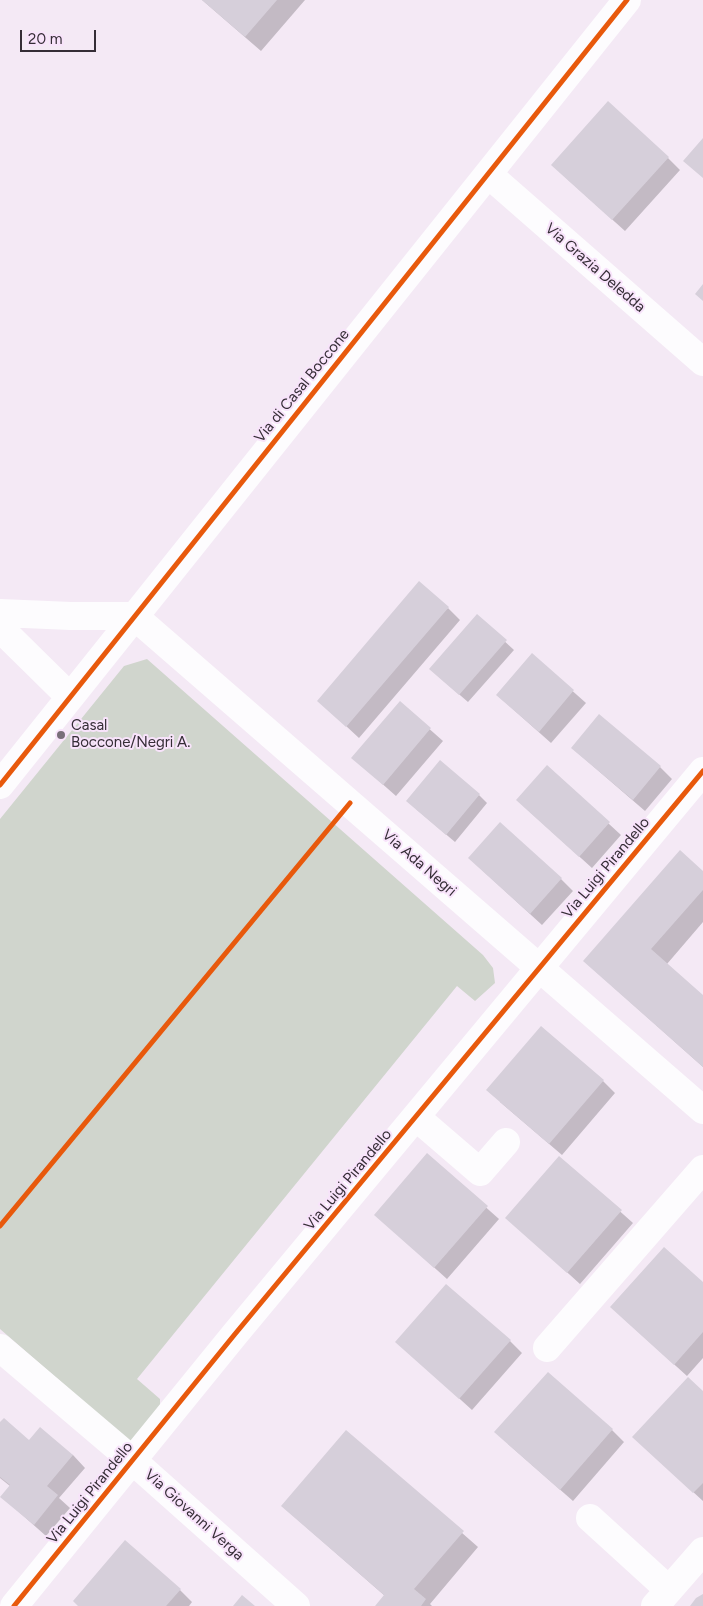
<!DOCTYPE html>
<html>
<head>
<meta charset="utf-8">
<style>
	body { margin:0 }
	#map { position:relative; width:703px; height:1606px; overflow:hidden; background:#f4e9f5; font-family:Figtree,sans-serif }
	canvas { display:block }
	.scale { position:absolute; left:20px; top:30px; width:76px; height:22px; box-sizing:border-box; border:2px solid #352d36; border-top:0; padding-left:6px; font-size:15px; line-height:18px; white-space:nowrap; color:#352d36; -webkit-text-stroke:4px #f8e3fb; paint-order:stroke }
</style>
</head>
<body>
<div id="map">
<canvas width="703" height="1606"></canvas>
<div class="scale">20 m</div>
</div>
<script>
const c = document.querySelector('canvas').getContext('2d');
c.lineJoin = 'round';
function paint(path, color) { c.fillStyle = color; c.fill(path, 'evenodd'); }
const poly = rows => new Path2D(rows.map(r => 'M' + r).join(''));
function strokePath(path, color, width, dash) { c.strokeStyle = color; c.lineWidth = width; c.lineCap = dash ? 'butt' : 'round'; c.setLineDash(dash || []); c.stroke(path); }
function write(font, color, halo, rows, align = 'center') {
  c.font = font + ' Figtree,sans-serif'; c.lineWidth = 4; c.setLineDash([]); c.textBaseline = 'middle'; c.strokeStyle = halo; c.fillStyle = color; for (const [text, x, y, turn = 0] of rows) {
    c.save(); c.translate(x, y); c.rotate((+turn || 0) * Math.PI / 180); c.textAlign = isNaN(turn) ? turn : align; if (halo) c.strokeText(text, 0, 0); c.fillText(text, 0, 0); c.restore();
  }
}
const green = poly([
	[147,659,483,955,493,968,495,983,475,1001,457,986,137,1379,160,1399,160,1412,135,1446,0,1329,0,819,124,666]
]);
const shadow = poly([
	[202,0,305,0,261,51],
	[668,158,680,170,625,231,565,177],
	[448,608,460,620,359,738,319,701],
	[477,616,514,650,468,702,439,677],
	[532,655,586,703,551,743,497,695],
	[400,703,443,741,396,796,353,758],
	[572,748,660,767,672,779,645,811],
	[547,767,621,835,592,868,530,812],
	[479,795,487,803,455,842,416,809],
	[482,870,561,879,573,891,542,925],
	[703,873,703,922,667,964,703,996,703,1067,584,961],
	[603,1081,615,1093,562,1155,500,1102],
	[427,1155,499,1219,447,1279,388,1226],
	[560,1158,633,1223,580,1284,507,1218],
	[703,1284,703,1358,687,1376,624,1319],
	[510,1341,522,1353,472,1410,397,1342],
	[703,1392,703,1501,646,1449],
	[0,1424,30,1442,73,1455,85,1468,59,1498,70,1508,46,1536,2,1497,10,1486,0,1478],
	[612,1430,624,1442,573,1501,508,1444],
	[346,1431,478,1547,430,1604,432,1606,376,1606,385,1596,282,1506],
	[180,1590,192,1602,189,1606,79,1606]
]);
const building = poly([
	[202,0,277,0,245,37],
	[608,101,669,157,612,220,551,165],
	[703,138,703,178,683,161],
	[703,284,703,301,695,294],
	[419,581,449,607,346,727,317,701],
	[477,614,507,640,459,695,429,669],
	[532,653,574,690,539,732,496,695],
	[400,701,431,728,383,785,351,758],
	[599,714,661,766,633,800,571,748],
	[440,760,480,794,446,835,406,801],
	[547,765,610,822,579,857,516,800],
	[500,822,562,878,530,914,468,858],
	[680,850,703,871,703,890,651,949,703,995,703,1067,583,961],
	[541,1026,604,1080,549,1144,486,1090],
	[427,1153,488,1206,434,1268,374,1215],
	[559,1156,622,1210,567,1273,505,1218],
	[664,1247,703,1282,703,1332,674,1365,610,1307],
	[446,1284,511,1340,459,1399,395,1342],
	[548,1372,613,1429,560,1490,494,1432],
	[688,1377,703,1391,703,1483,693,1493,632,1437],
	[4,1418,29,1440,40,1427,73,1455,47,1486,58,1495,34,1525,0,1497,10,1485,0,1477,0,1422],
	[346,1430,464,1531,414,1589,426,1599,421,1606,375,1606,384,1595,281,1506],
	[125,1540,181,1589,166,1606,78,1606,73,1601],
	[703,1594,703,1606,690,1606,696,1598],
	[242,1595,255,1606,233,1606]
]);
const minor = poly([
	[488,174,703,362],
	[0,613,71,616,134,616],
	[134,616,703,1110],
	[0,628,69,696],
	[0,785,627,0],
	[416,1117,480,1172,506,1142],
	[0,1348,132,1460,296,1606],
	[547,1348,703,1169],
	[590,1518,669,1590],
	[14,1606,235,1334,703,771],
	[655,1606,703,1551]
]);
const cycleway = poly([
	[0,785,627,0],
	[0,1226,350,803],
	[14,1606,235,1334,703,771]
]);
const markers = [
	[61,735,5,"#786f79"]
];
const streetNames = [
	["Via Grazia Deledda",595,268,41],
	["Via di Casal Boccone",302,386,-51],
	["Via Ada Negri",419,863,41],
	["Via Luigi Pirandello",606,868,-50],
	["Via Luigi Pirandello",348,1180,-50],
	["Via Luigi Pirandello",90,1493,-51],
	["Via Giovanni Verga",194,1515,42]
];
const poiNames = [
	["Casal",71,726],
	["Boccone/Negri A.",71,743]
];
paint(green, '#d0d5cd');
paint(shadow, '#0003');
paint(building, '#d6cfda');
strokePath(minor, '#fdfcfe', 28);
strokePath(cycleway, '#e8590c', 5);
for (const [x, y, r, color] of markers) { const dot = new Path2D(); dot.arc(x, y, r, 0, 2 * Math.PI); c.fillStyle = color; c.fill(dot); strokePath(dot, '#f8e3fb', 2); }
write('15px', '#352d36', '#f8e3fb', streetNames);
write('15px', '#352d36', '#f8e3fb', poiNames, 'left');
</script>
</body>
</html>
